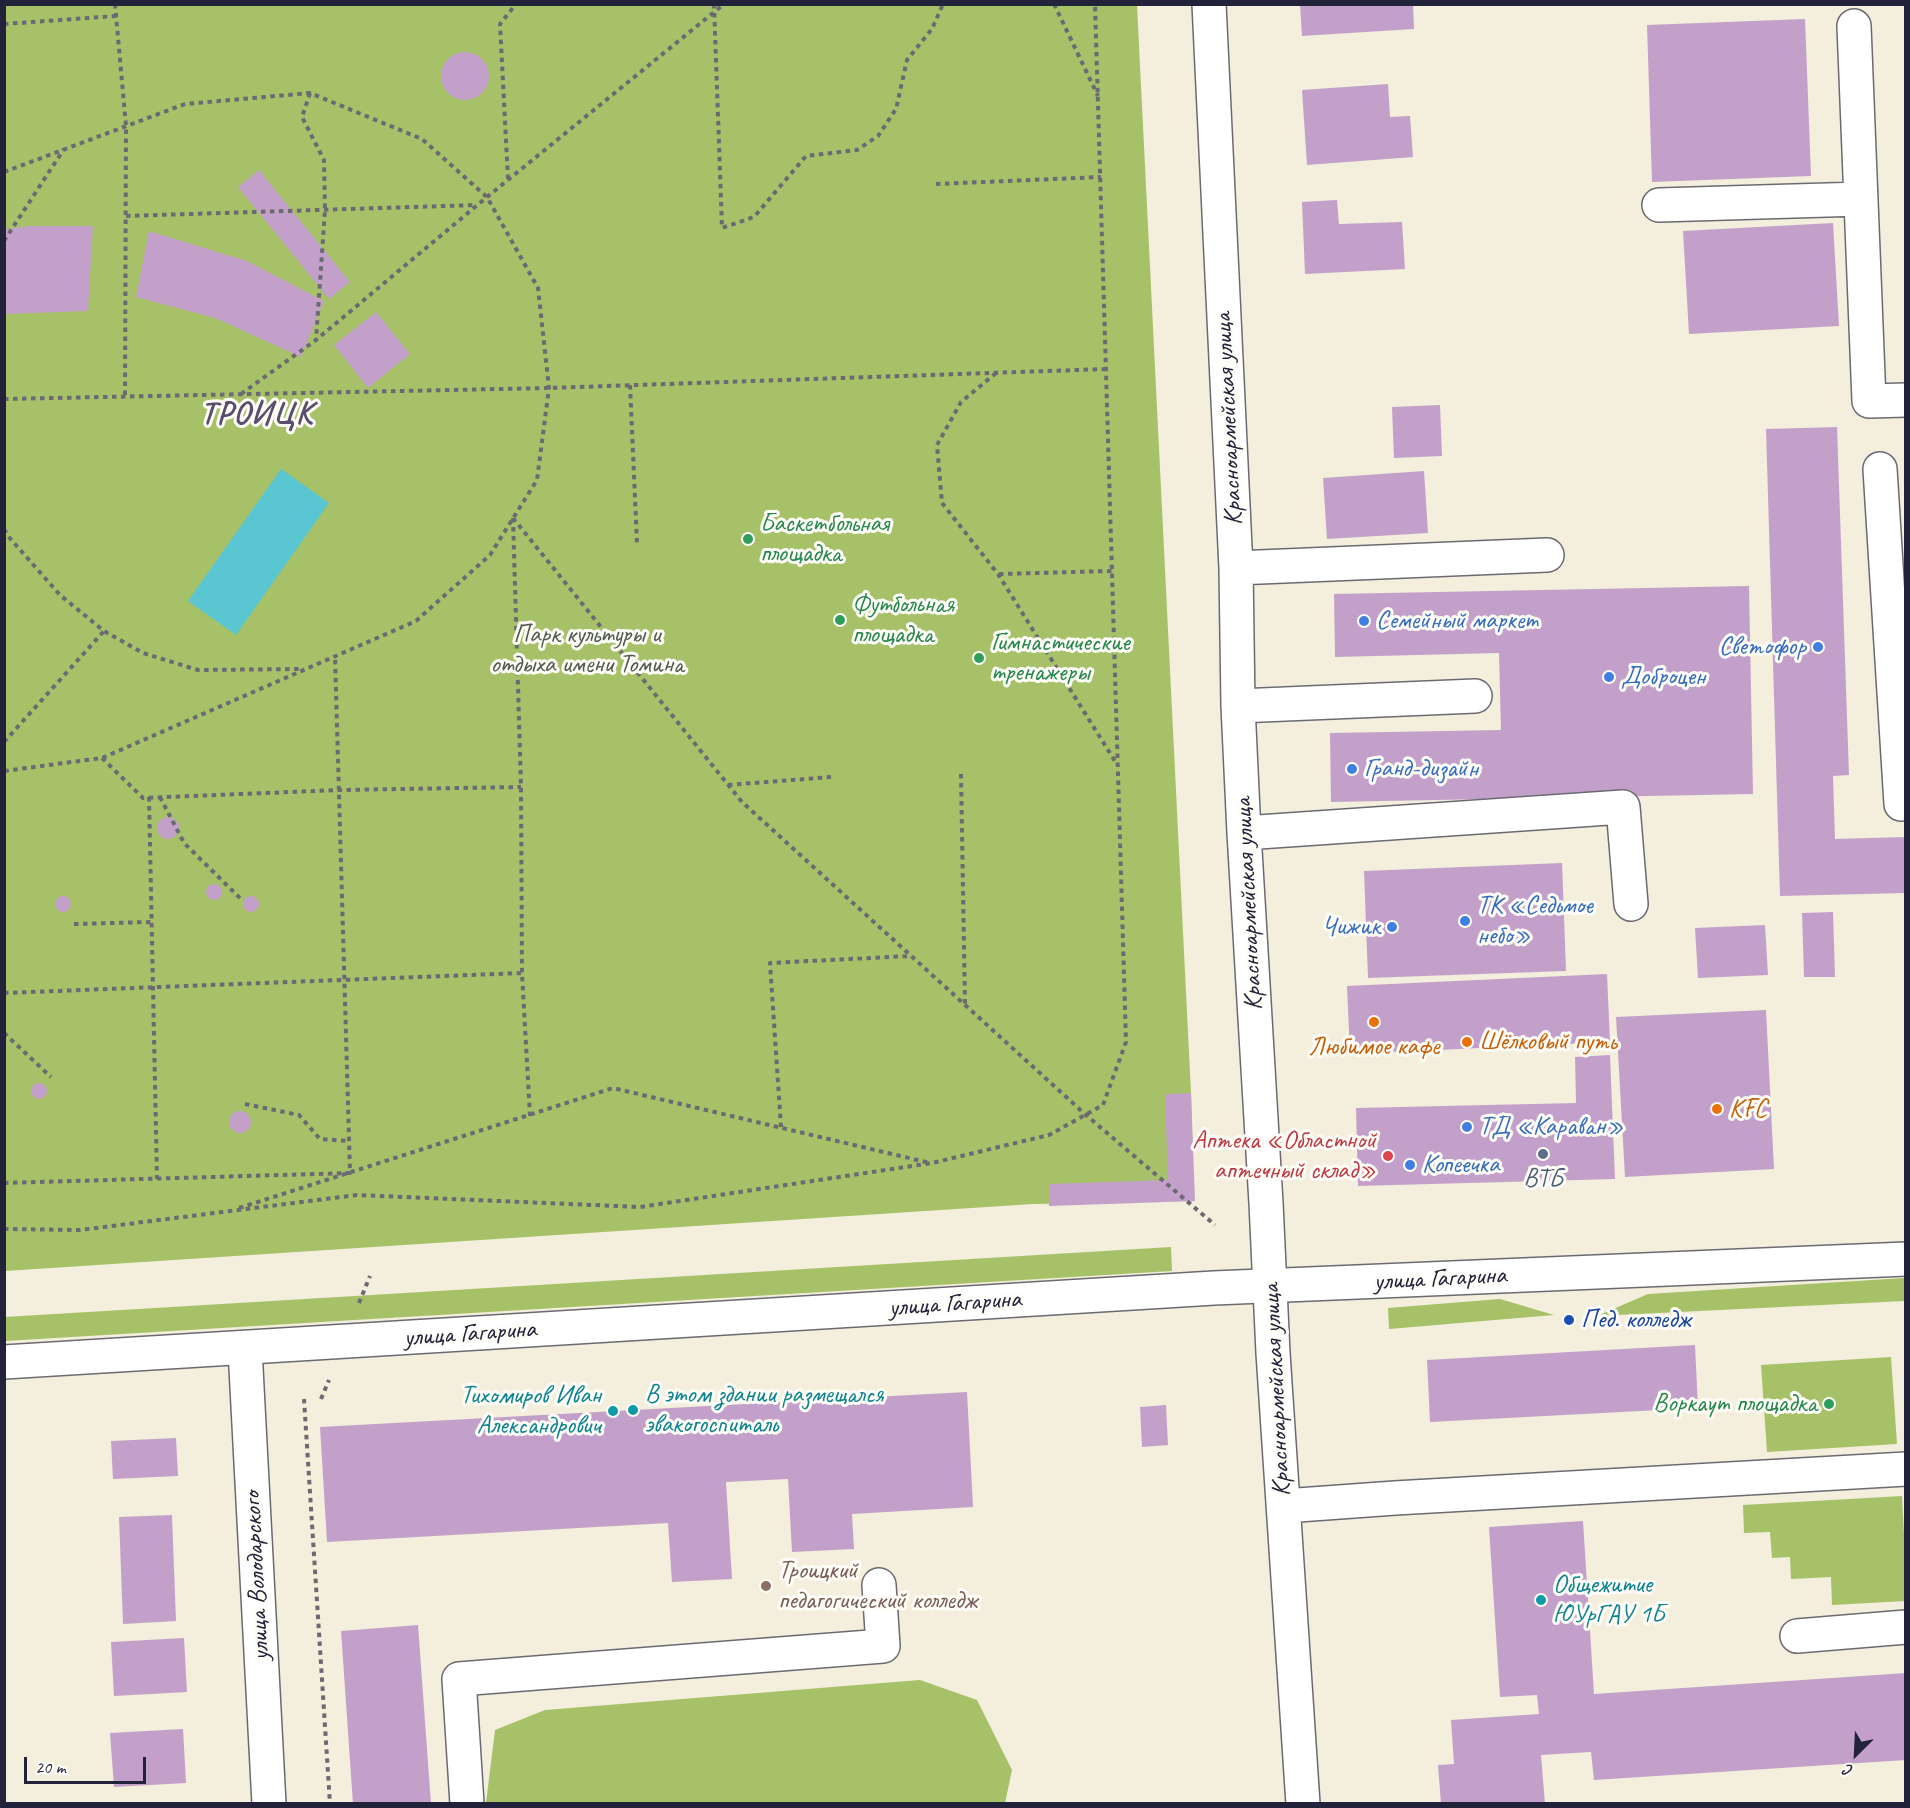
<!DOCTYPE html>
<html>
<head>
<meta charset="utf-8">
<style>
	body { margin:0 }
	#map { position:relative; width:1910px; height:1808px; overflow:hidden; background:#f3efdc; font-family:Caveat,sans-serif }
	canvas { display:block }
	.frame { position:absolute; inset:0; border:6px solid #22223b; pointer-events:none }
	.north { position:absolute; left:1826px; top:1724px; width:60px; height:60px; -webkit-text-stroke:4px #fdfcf7; paint-order:stroke; rotate:204deg; font-size:16px; font-weight:700; line-height:24px; text-align:center; color:#22223b }
	.north::after { content:''; display:block; margin:auto; width:21px; height:27px; background:#22223b; clip-path:polygon(50% 0,100% 100%,50% 72%,0 100%) }
	.scale { position:absolute; left:24px; top:1757px; width:122px; height:27px; box-sizing:border-box; border:3px solid #22223b; border-top:0; padding-left:8px; font-size:18px; line-height:21px; white-space:nowrap; color:#22223b; -webkit-text-stroke:4px #fdfcf7; paint-order:stroke }
</style>
</head>
<body>
<div id="map">
<canvas width="1910" height="1808"></canvas>
<div class="frame"></div>
<div class="north">С</div>
<div class="scale">20 m</div>
</div>
<script>
const c = document.querySelector('canvas').getContext('2d');
c.lineJoin = 'round';
function paint(path, color) { c.fillStyle = color; c.fill(path, 'evenodd'); }
const poly = rows => new Path2D(rows.map(r => 'M' + r).join(''));
function strokePath(path, color, width, dash) { c.strokeStyle = color; c.lineWidth = width; c.lineCap = dash ? 'butt' : 'round'; c.setLineDash(dash || []); c.stroke(path); }
function write(font, color, halo, rows, align = 'center') {
  c.font = font + ' Caveat,sans-serif'; c.lineWidth = 6; c.setLineDash([]); c.textBaseline = 'middle'; c.strokeStyle = halo; c.fillStyle = color; for (const [text, x, y, turn = 0] of rows) {
    c.save(); c.translate(x, y); c.rotate((+turn || 0) * Math.PI / 180); c.textAlign = isNaN(turn) ? turn : align; if (halo) c.strokeText(text, 0, 0); c.fillText(text, 0, 0); c.restore();
  }
}
const green = poly([
	[5,5,1137,5,1191,1093,1194,1201,1033,1204,5,1271],
	[1171,1247,1172,1271,5,1341,5,1317],
	[1904,1278,1904,1301,1597,1316,1648,1294],
	[1500,1299,1554,1315,1389,1329,1388,1308],
	[1891,1357,1897,1444,1767,1452,1761,1365],
	[1902,1496,1905,1552,1905,1601,1832,1605,1831,1577,1791,1579,1790,1557,1772,1558,1770,1532,1744,1533,1743,1505],
	[920,1680,977,1700,1012,1770,1005,1803,486,1803,495,1730,545,1710]
]);
const water = poly([
	[281,469,329,503,236,635,188,601]
]);
const building = poly([
	[1300,4,1413,4,1414,29,1302,36],
	[1805,19,1811,176,1652,182,1647,25],
	'441 76a24 24 0 1 1 48 0a24 24 0 1 1-48 0Z',
	[1388,84,1390,117,1410,116,1413,157,1307,165,1302,90],
	[259,170,350,282,329,299,238,187],
	[1337,200,1339,224,1402,222,1405,269,1305,274,1302,202],
	[1833,223,1839,326,1689,334,1683,231],
	[30,226,93,226,88,311,5,314,5,229],
	[149,231,247,261,324,301,301,357,215,318,136,297],
	[376,312,410,354,368,388,334,345],
	[1440,405,1442,456,1394,458,1392,407],
	[1837,427,1849,775,1833,776,1835,839,1906,837,1906,893,1780,896,1766,429],
	[1424,471,1428,533,1327,539,1323,478],
	[1749,586,1753,794,1331,802,1330,733,1501,730,1499,653,1335,657,1334,594],
	'157 828a11 11 0 1 1 22 0a11 11 0 1 1-22 0Z',
	[1562,863,1566,971,1368,978,1364,871],
	'206 892a8 8 0 1 1 16 0a8 8 0 1 1-16 0Z',
	'55 904a8 8 0 1 1 16 0a8 8 0 1 1-16 0Z',
	'243 904a8 8 0 1 1 16 0a8 8 0 1 1-16 0Z',
	[1833,912,1835,977,1804,977,1802,913],
	[1765,925,1768,975,1698,978,1695,928],
	[1607,974,1610,1042,1350,1054,1347,986],
	[1766,1010,1774,1169,1625,1177,1616,1017],
	[1610,1055,1615,1179,1358,1186,1356,1108,1576,1103,1575,1057],
	'31 1091a8 8 0 1 1 16 0a8 8 0 1 1-16 0Z',
	[1191,1093,1195,1201,1049,1206,1049,1184,1168,1180,1165,1094],
	'229 1122a11 11 0 1 1 22 0a11 11 0 1 1-22 0Z',
	[1695,1345,1698,1408,1430,1422,1427,1360],
	[967,1392,973,1507,852,1514,854,1549,792,1552,788,1479,726,1482,732,1579,672,1582,668,1523,327,1542,320,1427],
	[1166,1405,1168,1445,1142,1447,1140,1407],
	[176,1438,178,1476,113,1479,111,1441],
	[172,1515,176,1621,123,1624,119,1517],
	[1583,1521,1594,1694,1906,1673,1906,1760,1594,1780,1591,1752,1541,1755,1545,1804,1441,1804,1438,1765,1454,1764,1451,1720,1539,1714,1537,1695,1500,1697,1489,1527],
	[418,1625,431,1804,353,1804,341,1631],
	[184,1638,187,1692,114,1696,111,1642],
	[183,1729,186,1783,114,1787,110,1733]
]);
const path = poly([
	[115,4,126,126,125,397],
	[714,4,722,228,754,217,806,156,857,150,878,136,896,109,907,60,932,29,943,4],
	[1054,4,1098,96],
	[4,24,116,16],
	[310,93,302,117,324,160,325,210,316,340],
	[4,172,185,104,310,93,422,139,487,197,538,288,549,388,537,480,490,555,416,621,102,758,4,771],
	[508,179,500,24,516,4],
	[936,184,1101,177],
	[126,216,476,205],
	[4,241,64,149],
	[996,373,961,402,937,445,942,503,998,574,1118,766],
	[630,385,637,543],
	[241,394,316,340,487,197,724,4],
	[4,399,549,388,1106,369],
	[513,518,742,802,1086,1115,1215,1225],
	[513,518,521,787,522,973,530,1116],
	[4,529,8,536,60,595,104,631,143,653,198,670,302,669],
	[999,574,1112,571],
	[4,742,104,631],
	[102,758,143,798,339,790,521,787],
	[961,774,965,1005],
	[728,785,831,777],
	[149,797,157,1179],
	[160,797,184,843,241,899],
	[74,924,151,922],
	[4,993,522,973],
	[4,1033,51,1077],
	[245,1104,299,1115,320,1139,349,1141],
	[781,1127,770,963,910,956],
	[4,1183,350,1173,335,656],
	[239,1208,613,1088,930,1163],
	[4,1229,80,1230,357,1195,640,1207,932,1163,1049,1135,1103,1105,1126,1042,1095,4],
	[359,1303,370,1276],
	[304,1399,330,1804],
	[321,1399,329,1380]
]);
const minor = poly([
	[1209,4,1236,568,1238,706,1244,833,1266,1203,1273,1353,1303,1804],
	[1854,26,1869,401,1906,400],
	[1659,205,1861,199],
	[1880,469,1901,804],
	[1236,568,1547,555],
	[1238,706,1475,696],
	[1244,833,1623,807,1631,904],
	[245,1349,269,1804],
	[1284,1506,1395,1498,1906,1469],
	[1797,1636,1906,1627],
	[467,1804,459,1679,883,1646,879,1585]
]);
const major = poly([
	[4,1362,1214,1288,1906,1259]
]);
const markers = [
	[748,539,6,"#2e9e5b"],
	[840,620,6,"#2e9e5b"],
	[1364,621,6,"#3f7fe0"],
	[1818,647,6,"#3f7fe0"],
	[979,658,6,"#2e9e5b"],
	[1609,677,6,"#3f7fe0"],
	[1352,769,6,"#3f7fe0"],
	[1465,921,6,"#3f7fe0"],
	[1392,927,6,"#3f7fe0"],
	[1374,1022,6,"#e8710a"],
	[1467,1042,6,"#e8710a"],
	[1717,1109,6,"#e8710a"],
	[1467,1127,6,"#3f7fe0"],
	[1543,1154,6,"#5c6f8a"],
	[1388,1156,6,"#e0444e"],
	[1410,1165,6,"#3f7fe0"],
	[1569,1320,6,"#1a4fb4"],
	[1829,1404,6,"#2e9e5b"],
	[633,1410,6,"#0f9aa8"],
	[613,1411,6,"#0f9aa8"],
	[766,1586,6,"#8d6e63"],
	[1541,1600,6,"#0f9aa8"]
];
const streetNames = [
	["Красноармейская улица",1229,419,-93],
	["Красноармейская улица",1249,904,-93],
	["улица Гагарина",1440,1279,-3],
	["улица Гагарина",955,1304,-4],
	["улица Гагарина",470,1334,-4],
	["Красноармейская улица",1277,1390,-93],
	["улица Володарского",257,1576,-93]
];
const leisureNames = [
	["Баскетбольная",760,524],
	["площадка",760,554],
	["Футбольная",852,605],
	["площадка",852,635],
	["Гимнастические",991,643],
	["тренажеры",991,673],
	["Воркаут площадка",1817,1404,"right"]
];
const shopNames = [
	["Семейный маркет",1376,621],
	["Светофор",1806,647,"right"],
	["Доброцен",1621,677],
	["Гранд-дизайн",1364,769],
	["ТК «Седьмое",1477,906],
	["небо»",1477,936],
	["Чижик",1380,927,"right"],
	["ТД «Караван»",1479,1127],
	["Копеечка",1422,1165]
];
const parkNames = [
	["Парк культуры и",587,635],
	["отдыха имени Томина",587,665]
];
const foodNames = [
	["Шёлковый путь",1479,1042],
	["Любимое кафе",1374,1047,"center"],
	["KFC",1729,1109]
];
const healthNames = [
	["Аптека «Областной",1376,1141],
	["аптечный склад»",1376,1171]
];
const serviceNames = [
	["ВТБ",1543,1179]
];
const transitNames = [
	["Пед. колледж",1581,1320]
];
const cultureNames = [
	["В этом здании размещался",645,1395],
	["эвакогоспиталь",645,1425],
	["Тихомиров Иван",601,1396,"right"],
	["Александрович",601,1426,"right"],
	["Общежитие",1553,1585],
	["ЮУрГАУ 1Б",1553,1615]
];
const educationNames = [
	["Троицкий",778,1571],
	["педагогический колледж",778,1601]
];
const districtNames = [
	["ТРОИЦК",257,415]
];
paint(green, '#a6c167');
paint(water, '#5ac6d1');
paint(building, '#c3a0c9');
strokePath(minor, '#6b6a73', 36);
strokePath(major, '#6b6a73', 36);
strokePath(path, '#6b6a73', 4, [4.5, 4.5]);
strokePath(minor, '#fff', 33);
strokePath(major, '#fff', 33);
for (const [x, y, r, color] of markers) { const dot = new Path2D(); dot.arc(x, y, r, 0, 2 * Math.PI); c.fillStyle = color; c.fill(dot); strokePath(dot, '#fdfcf7', 2); }
write('26px', '#22223b', '#fdfcf7', streetNames);
write('26px', '#27864d', '#fdfcf7', leisureNames, 'left');
write('26px', '#366cbe', '#fdfcf7', shopNames, 'left');
write('26px', '#505a4a', '#fdfcf7', parkNames);
write('26px', '#c56008', '#fdfcf7', foodNames, 'left');
write('26px', '#be3a42', '#fdfcf7', healthNames, 'right');
write('26px', '#4e5e75', '#fdfcf7', serviceNames);
write('26px', '#164399', '#fdfcf7', transitNames, 'left');
write('26px', '#0d838f', '#fdfcf7', cultureNames, 'left');
write('26px', '#785e54', '#fdfcf7', educationNames, 'left');
c.letterSpacing = '1.5px';
write('bold 32px', '#5a4e6d', '#fdfcf7', districtNames);
c.letterSpacing = '0px';
</script>
</body>
</html>
